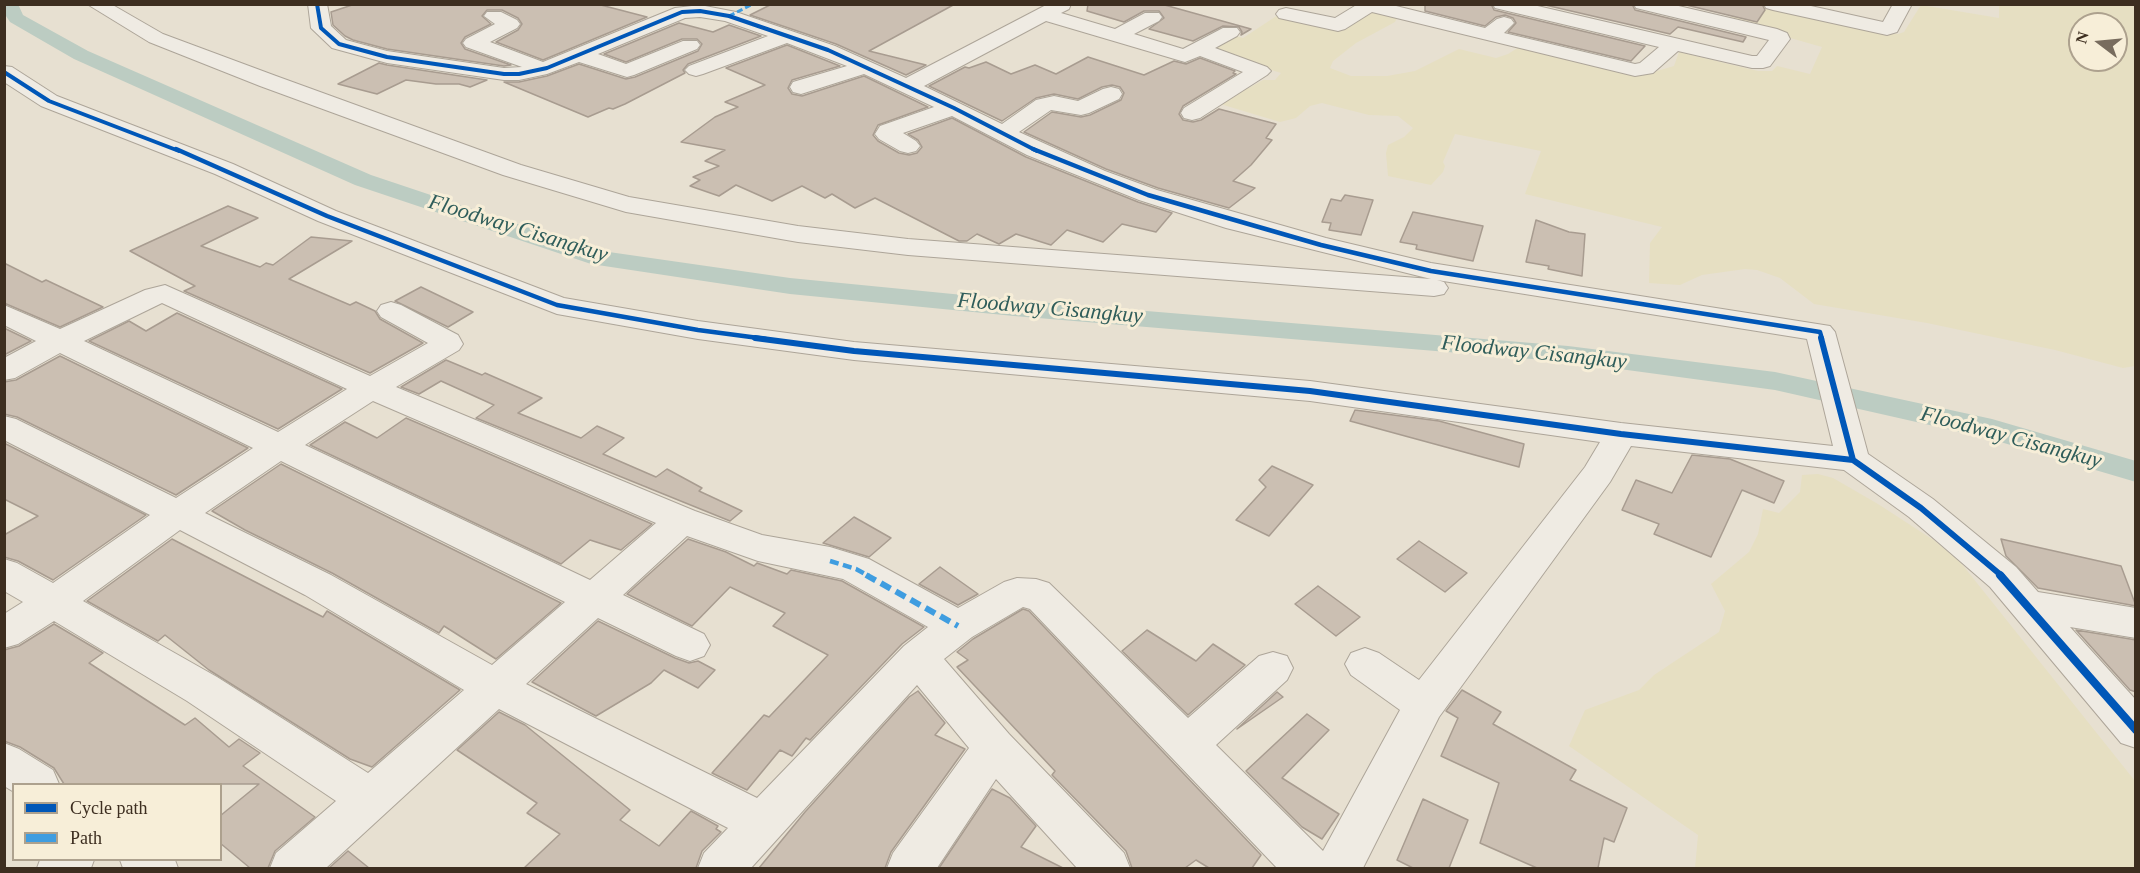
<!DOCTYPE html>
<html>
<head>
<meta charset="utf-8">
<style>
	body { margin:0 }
	#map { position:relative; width:2140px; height:873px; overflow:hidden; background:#e7e0d1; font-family:"Times New Roman",serif }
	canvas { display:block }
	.frame { position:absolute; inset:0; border:6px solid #3d2e20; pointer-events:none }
	.legend { position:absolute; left:12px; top:783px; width:210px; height:78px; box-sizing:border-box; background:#f7eed8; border:2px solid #ada18e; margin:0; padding:8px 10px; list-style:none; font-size:18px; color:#3d2e20 }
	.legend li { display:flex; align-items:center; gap:12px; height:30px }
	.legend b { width:30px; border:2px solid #ada18e }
	.north { position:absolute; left:2068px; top:12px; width:60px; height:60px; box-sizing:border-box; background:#f7eed8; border:2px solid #ada18e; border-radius:50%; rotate:286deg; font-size:16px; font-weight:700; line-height:24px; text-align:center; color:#3d2e20 }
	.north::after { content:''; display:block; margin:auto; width:21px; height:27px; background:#786c5e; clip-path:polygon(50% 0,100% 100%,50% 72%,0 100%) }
</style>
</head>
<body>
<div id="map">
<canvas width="2140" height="873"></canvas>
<div class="frame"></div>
<ul class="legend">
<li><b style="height:8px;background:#0057b8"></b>Cycle path</li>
<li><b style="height:8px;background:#3f9de0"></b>Path</li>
</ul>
<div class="north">N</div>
</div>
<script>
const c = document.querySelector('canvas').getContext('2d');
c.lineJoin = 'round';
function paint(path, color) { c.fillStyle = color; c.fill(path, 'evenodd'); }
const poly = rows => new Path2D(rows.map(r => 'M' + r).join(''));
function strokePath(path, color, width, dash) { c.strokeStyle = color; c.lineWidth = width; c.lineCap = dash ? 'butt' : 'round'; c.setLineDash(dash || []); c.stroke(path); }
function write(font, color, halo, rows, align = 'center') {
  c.font = font + ' "Times New Roman",serif'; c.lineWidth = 6; c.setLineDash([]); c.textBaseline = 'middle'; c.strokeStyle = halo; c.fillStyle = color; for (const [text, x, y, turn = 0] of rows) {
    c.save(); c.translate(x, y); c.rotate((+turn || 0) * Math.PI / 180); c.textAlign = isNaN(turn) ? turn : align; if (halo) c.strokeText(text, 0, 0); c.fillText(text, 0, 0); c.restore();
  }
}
const farmland = poly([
	[1746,5,1758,5,1898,34,1904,32,1921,5,1999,18,1999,5,2135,5,2135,366,2123,368,2055,350,1927,323,1814,304,1780,278,1757,270,1745,269,1702,275,1680,285,1649,283,1650,243,1662,227,1525,194,1541,151,1455,134,1443,162,1445,166,1443,172,1431,185,1388,176,1386,153,1388,145,1404,137,1413,128,1398,116,1369,115,1322,103,1310,106,1296,118,1280,122,1217,103,1241,87,1249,88,1263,80,1275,80,1281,73,1211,51,1236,36,1243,38,1278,15,1342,31,1374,11,1397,18,1395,22,1356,43,1333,61,1330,68,1351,76,1387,76,1415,71,1459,49,1496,58,1508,54,1519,47,1640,76,1674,66,1679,52,1758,71,1772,71,1777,66,1810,74,1822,47,1727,20],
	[2080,24,2116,24,2116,60,2080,60],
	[1818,474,1833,478,1878,504,1935,541,1961,563,2135,781,2135,868,1695,868,1698,835,1569,746,1585,710,1639,690,1654,675,1719,632,1725,611,1711,584,1749,552,1758,534,1763,509,1779,513,1800,492,1802,475]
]);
const canal = poly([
	[4,4,18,4,23,15,88,51,371,175,595,250,790,278,1014,300,1568,346,1775,372,1992,419,2136,461,2136,482,1987,438,1775,390,1568,362,1014,316,790,294,591,264,355,185,74,59,10,22,4,13,4,4]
]);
const building = poly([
	[355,4,597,4,647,17,543,60,496,42,518,30,522,24,518,18,502,10,487,10,482,16,491,24,465,37,461,43,465,49,511,65,504,66,387,49,353,40,345,36,333,25,331,12,355,4],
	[772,4,955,4,869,51,926,65,906,75,836,44,750,15,772,4],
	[1088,4,1161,4,1251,29,1241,35,1242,32,1239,27,1223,26,1193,41,1149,29,1164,18,1159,11,1144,11,1124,22,1087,11,1088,4],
	[1425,4,1491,4,1494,10,1645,46,1631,61,1508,32,1516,23,1513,18,1505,15,1496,17,1485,26,1425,11,1425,4],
	[1541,4,1632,4,1635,10,1746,37,1743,42,1678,27,1670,34,1541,4],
	[1682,4,1762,4,1765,10,1757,22,1682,4],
	[679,23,713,32,729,25,761,36,688,64,683,70,685,73,625,104,613,109,609,108,588,117,504,82,519,82,547,76,579,64,626,79,635,77,698,51,702,44,697,39,682,39,626,62,604,54,679,23],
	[787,45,840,66,792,80,788,88,792,94,802,96,864,76,928,107,878,125,873,135,878,141,899,153,909,155,917,153,922,147,918,140,908,134,952,118,1026,157,1138,202,1172,213,1156,232,1122,224,1103,242,1067,230,1051,245,1016,234,999,244,977,234,967,241,959,241,875,198,855,208,832,194,825,198,802,186,772,201,736,185,719,196,690,186,700,180,693,177,719,166,705,161,725,150,681,142,715,117,738,107,725,102,765,85,726,68,787,45],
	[1088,57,1144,75,1174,61,1186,64,1200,58,1235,71,1233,73,1236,74,1183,106,1179,114,1183,120,1193,122,1201,120,1219,109,1276,124,1266,138,1272,140,1251,165,1233,181,1255,188,1229,208,1158,188,1106,169,1024,132,1052,112,1081,117,1090,115,1121,100,1124,93,1120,87,1112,85,1102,87,1078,99,1054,94,1036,98,1002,121,929,86,965,67,969,68,986,62,1011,74,1035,65,1056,74,1088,57],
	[379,63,387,65,487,80,470,87,459,84,436,84,406,80,377,94,338,84,379,63],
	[1345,195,1373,200,1361,235,1329,230,1331,223,1322,222,1331,199,1341,201,1345,195],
	[228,206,258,218,201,246,260,267,266,263,273,265,311,237,352,241,289,279,350,305,356,302,375,311,380,319,423,343,370,373,184,291,195,286,130,251,228,206],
	[1413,212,1483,226,1473,261,1416,249,1417,245,1400,242,1413,212],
	[1536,220,1569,232,1585,234,1582,276,1548,269,1549,266,1526,262,1536,220],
	[4,263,42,282,46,280,103,307,60,327,4,303,4,263],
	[421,287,473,312,448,327,395,301,421,287],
	[177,313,342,389,278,429,89,341,129,321,146,331,177,313],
	[4,328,31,341,4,355,4,328],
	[60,356,248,448,176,495,17,417,4,414,4,382,16,380,60,356],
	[446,360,482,375,485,373,542,398,518,413,581,438,597,426,624,438,603,454,656,477,667,469,702,488,699,491,742,511,730,521,476,418,494,405,441,381,419,394,401,387,446,360],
	[1355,410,1439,421,1524,444,1519,467,1350,421,1355,410],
	[406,418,652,524,621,550,590,540,561,564,310,445,345,422,377,438,406,418],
	[4,443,146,515,53,580,18,561,4,557,4,535,38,516,4,499,4,443],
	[1692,455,1730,459,1784,481,1774,503,1742,490,1711,557,1654,534,1659,524,1622,510,1636,480,1672,493,1692,455],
	[281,464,561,603,496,659,444,626,439,633,332,573,245,530,212,511,281,464],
	[1272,466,1313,485,1269,536,1236,520,1266,487,1259,480,1272,466],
	[854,517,891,538,869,557,823,543,854,517],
	[172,539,323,617,327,611,460,690,372,767,350,759,209,670,165,635,158,641,87,601,172,539],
	[688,539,726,552,754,566,757,563,787,574,791,570,842,581,924,627,902,644,810,740,806,738,792,756,780,750,747,790,712,773,764,715,769,717,828,655,773,626,785,613,730,587,692,626,627,594,688,539],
	[2001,539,2121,566,2136,606,2038,588,2006,556,2001,539],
	[1419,541,1467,573,1445,592,1397,559,1419,541],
	[940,567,978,594,958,605,919,584,940,567],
	[1318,586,1360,617,1336,636,1295,604,1318,586],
	[1023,609,1029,611,1261,855,1252,868,1209,868,1196,860,1185,868,1132,868,1126,851,1052,775,1055,771,957,667,968,660,957,652,973,639,1023,609],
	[598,621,675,658,689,663,698,661,715,670,698,688,664,670,651,683,596,716,532,682,598,621],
	[54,624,103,653,89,663,185,725,195,718,229,747,239,739,260,753,243,766,315,817,275,851,268,868,250,868,220,843,220,816,259,784,64,784,54,768,20,747,4,741,4,650,19,646,54,624],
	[1147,630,1196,661,1213,644,1245,665,1188,715,1122,651,1147,630],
	[2076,630,2136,640,2136,692,2130,690,2076,630],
	[1462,690,1501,712,1493,724,1576,770,1570,780,1627,808,1614,842,1604,838,1598,868,1537,868,1480,843,1499,783,1441,756,1458,718,1446,711,1462,690],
	[918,691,945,723,935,735,965,749,891,852,885,868,759,868,805,812,909,697,918,691],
	[1277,692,1283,697,1237,729,1277,692],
	[499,712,525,725,630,810,620,820,659,846,691,811,718,826,716,829,721,832,702,851,696,868,524,868,560,834,527,813,537,803,457,750,499,712],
	[1307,714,1329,730,1282,778,1339,814,1322,839,1302,827,1246,771,1307,714],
	[992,789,1010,798,1036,826,1021,847,1063,868,939,868,992,789],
	[1423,799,1468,820,1449,868,1413,868,1397,860,1423,799],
	[348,851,369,868,329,868,348,851]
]);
const minor = poly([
	[87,4,111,4,163,34,276,76,521,165,629,197,798,226,908,239,1431,279,1226,228,1139,200,1027,155,952,116,903,133,916,141,920,146,916,151,908,153,900,151,879,139,875,134,880,126,934,107,864,74,801,94,793,92,790,87,793,82,847,66,787,43,703,74,696,76,689,74,685,70,689,66,768,36,725,21,700,17,685,18,598,54,626,64,683,41,697,41,700,45,697,49,634,75,627,77,579,62,547,74,519,80,504,80,387,63,332,48,311,28,308,4,327,4,331,26,346,40,357,43,387,51,504,68,522,67,466,47,463,43,466,39,495,24,484,16,487,12,501,12,517,20,520,24,517,28,490,42,543,62,675,8,700,5,736,12,835,46,906,78,1048,4,1071,4,1069,9,1061,13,1115,29,1145,13,1159,13,1162,17,1159,21,1134,34,1183,49,1223,28,1237,28,1240,32,1237,36,1215,48,1267,67,1271,71,1267,75,1200,118,1192,120,1184,118,1181,113,1184,108,1243,72,1200,56,1185,62,1178,60,1046,21,924,86,1002,124,1036,100,1054,96,1078,101,1103,89,1111,87,1119,89,1122,94,1119,99,1089,113,1081,115,1051,110,1019,132,1105,171,1157,190,1326,238,1431,263,1830,326,1835,332,1868,454,1933,499,2016,567,2038,592,2136,608,2136,638,2070,627,2136,700,2136,748,2121,743,1990,587,1909,517,1844,470,1631,446,1610,482,1439,717,1363,868,1277,868,1030,609,1023,607,972,637,944,659,1009,734,1124,853,1130,868,1077,868,996,779,937,868,887,868,893,853,969,748,917,685,751,868,698,868,704,853,728,828,499,709,326,868,270,868,276,853,336,801,187,701,54,621,18,644,4,648,4,614,23,602,4,591,4,559,17,563,53,583,150,515,4,440,4,416,16,419,176,498,253,448,60,353,15,378,4,380,4,358,36,341,4,325,4,305,60,329,145,290,165,285,370,376,428,343,381,317,377,311,381,305,391,302,401,305,458,335,463,344,459,350,396,387,695,511,762,535,830,547,869,559,958,608,1004,582,1017,578,1036,579,1049,583,1188,718,1259,656,1273,652,1287,656,1293,668,1287,680,1216,745,1323,851,1400,710,1351,675,1345,664,1351,653,1365,648,1379,653,1419,680,1585,467,1600,442,1310,401,854,360,698,339,557,314,318,221,215,174,41,106,4,82,4,66,12,67,57,96,233,164,336,211,564,298,698,321,854,342,1310,381,1621,423,1833,446,1807,339,1437,280,1444,282,1448,288,1444,294,1434,296,908,255,798,242,626,212,503,175,260,86,149,42,87,4],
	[162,303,347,389,278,432,84,341,162,303],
	[373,401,656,523,590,580,305,445,373,401],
	[281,461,565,602,492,665,331,575,205,513,281,461],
	[180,530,305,595,464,690,368,773,217,677,83,601,180,530],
	[687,536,758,561,843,579,928,627,904,646,757,798,526,684,598,618,676,656,690,661,704,656,710,645,704,634,623,595,687,536],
	[1358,4,1388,4,1485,28,1497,19,1504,17,1511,19,1514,23,1504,33,1635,64,1640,63,1659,47,1495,8,1493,4,1529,4,1752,56,1757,56,1769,40,1636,8,1634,4,1670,4,1777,29,1787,33,1790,39,1770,66,1763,68,1752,68,1678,51,1653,73,1635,76,1372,12,1345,29,1338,31,1279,18,1276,14,1279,10,1286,8,1335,18,1358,4],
	[1764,4,1802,4,1883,22,1893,4,1912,4,1897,32,1887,35,1773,10,1766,8,1764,4],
	[4,743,19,749,53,770,59,784,14,784,14,792,4,786,4,743],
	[40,860,94,860,91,868,37,868,40,860],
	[120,860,175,860,178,868,123,868,120,860]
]);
const quietFar2 = poly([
	[729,16,753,4]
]);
const quietFar1 = poly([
	[830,561,856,569,869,576]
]);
const quiet = poly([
	[866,575,958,626]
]);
const cyclewayFar3 = poly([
	[317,4,321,28,339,44,387,57,504,74,519,74,547,68,682,12,700,11,729,16,828,50,954,108,1037,151],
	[4,72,49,101,179,151]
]);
const cyclewayFar2 = poly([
	[176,149,327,216,557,305,698,330,766,339],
	[1033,149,1148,195,1321,245,1431,271,1820,332,1822,339]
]);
const cyclewayFar1 = poly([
	[755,338,854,351,1310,391,1621,434,1853,460],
	[1821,338,1853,460,1921,508,2002,576]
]);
const cycleway = poly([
	[2000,575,2136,730]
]);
const waterNames = [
	["Floodway Cisangkuy",518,229,17],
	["Floodway Cisangkuy",1050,309,5],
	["Floodway Cisangkuy",1534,353,6],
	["Floodway Cisangkuy",2011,438,15]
];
paint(farmland, '#e6dfc2');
paint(canal, '#bcccc2');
paint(building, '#cbbfb2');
strokePath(building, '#a89c90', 1.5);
strokePath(minor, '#ada599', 2);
paint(minor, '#efebe3');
strokePath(quietFar2, '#3f9de0', 3, [6, 3]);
strokePath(quietFar1, '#3f9de0', 4.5, [9, 4.5]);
strokePath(quiet, '#3f9de0', 6, [11, 6]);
strokePath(cyclewayFar3, '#0057b8', 4);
strokePath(cyclewayFar2, '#0057b8', 4.5);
strokePath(cyclewayFar1, '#0057b8', 6);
strokePath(cycleway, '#0057b8', 8);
write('italic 22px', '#2f5d5a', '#f7eed8', waterNames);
</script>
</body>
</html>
